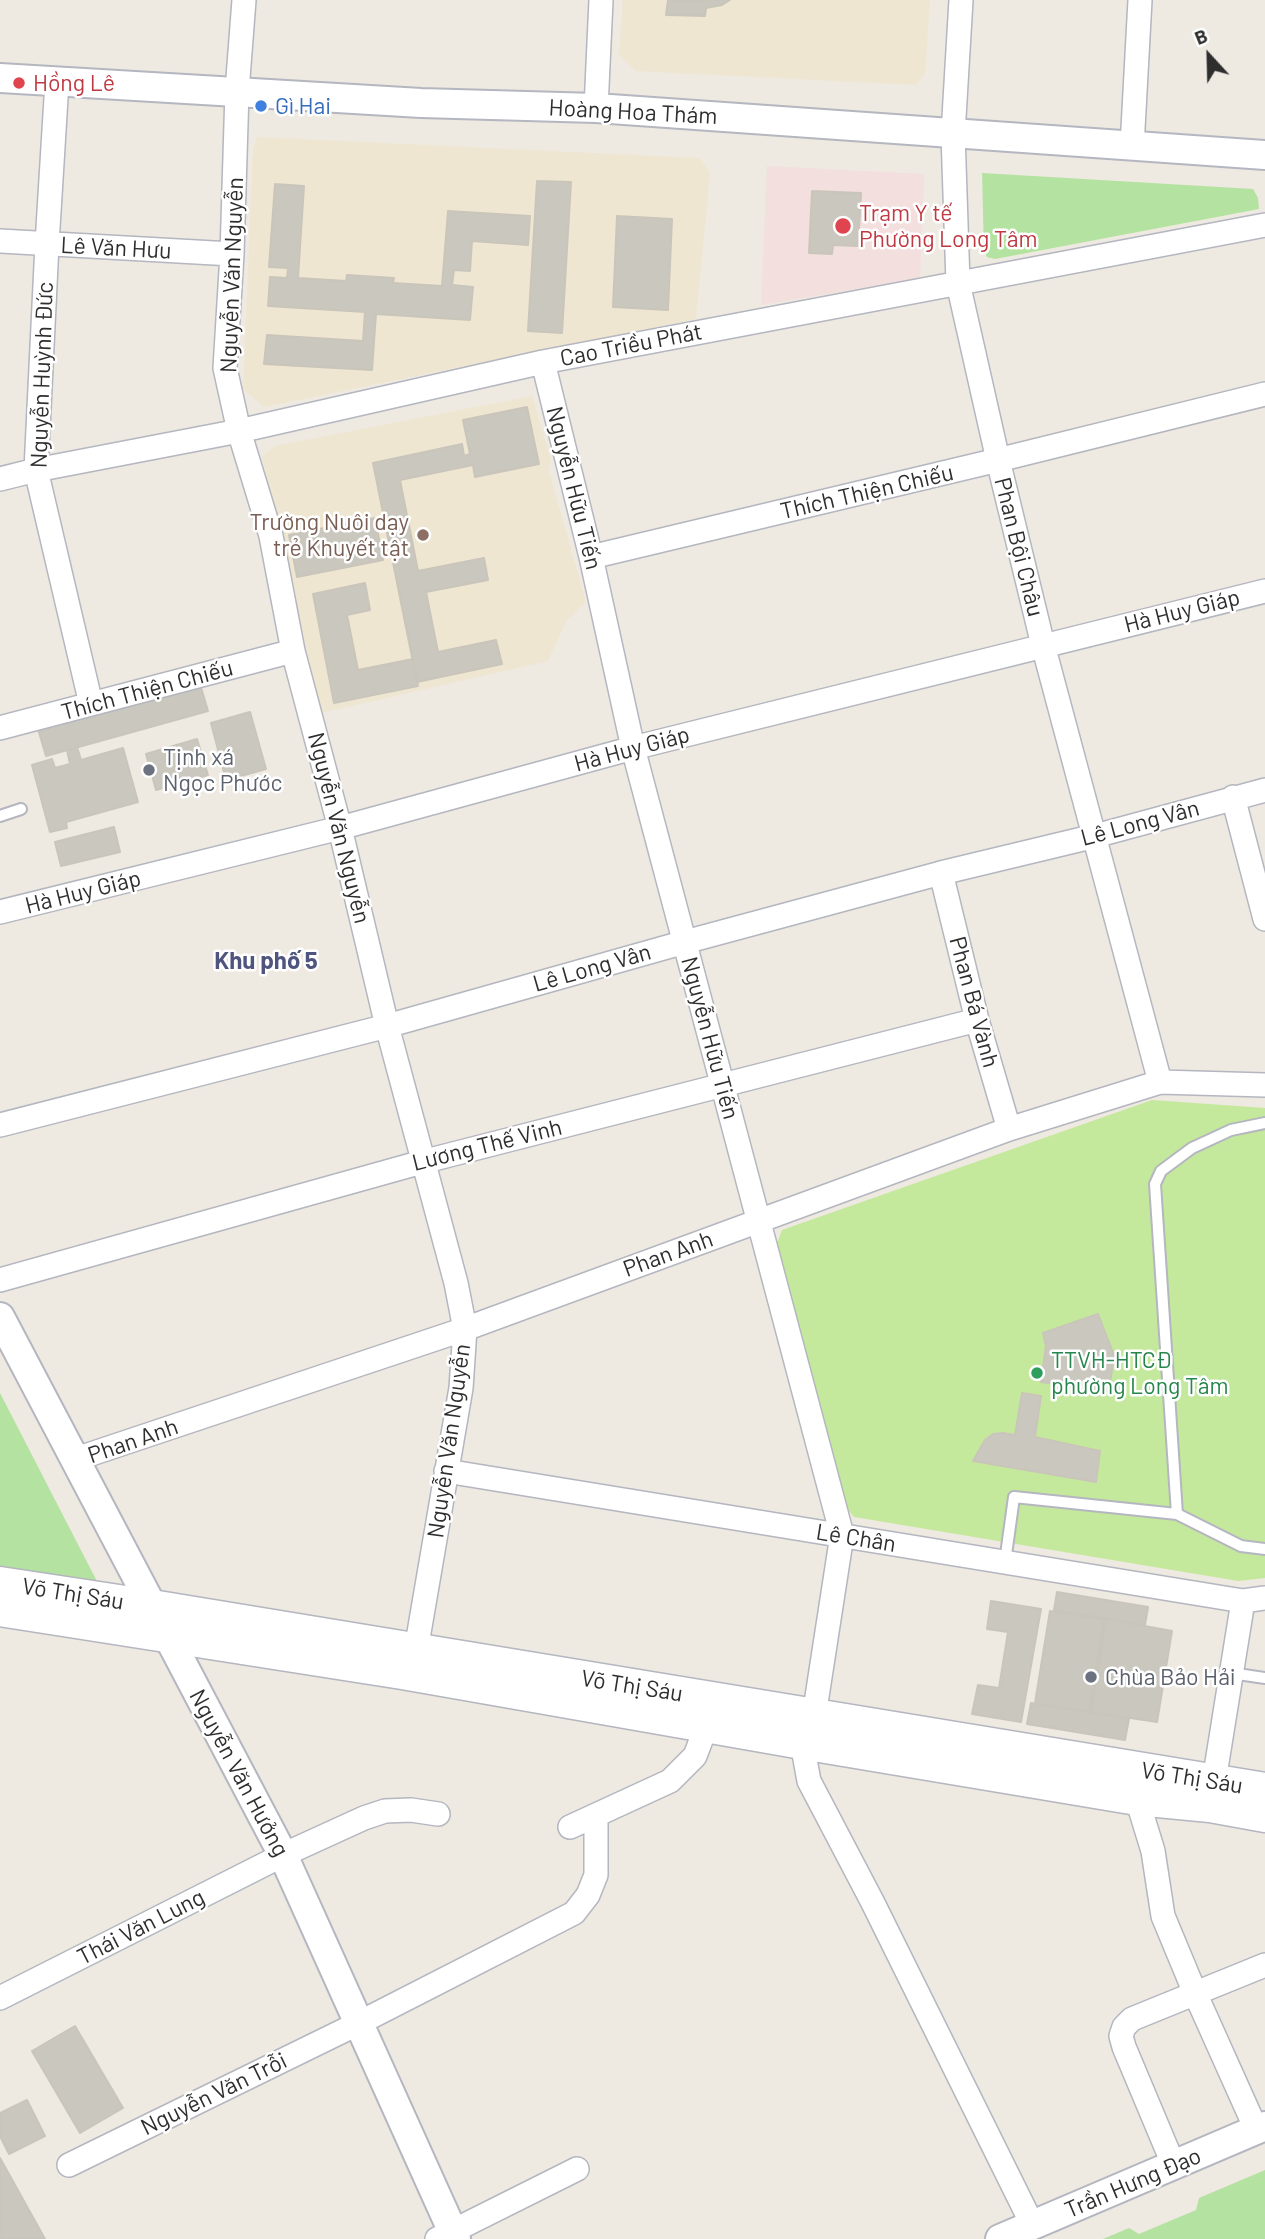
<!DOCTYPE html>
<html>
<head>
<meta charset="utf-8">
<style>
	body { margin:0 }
	#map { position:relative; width:1265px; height:2239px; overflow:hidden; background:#eee9e1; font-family:Barlow,sans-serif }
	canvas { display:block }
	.north { position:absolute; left:1174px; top:21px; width:70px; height:70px; -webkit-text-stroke:5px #fff; paint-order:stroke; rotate:338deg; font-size:19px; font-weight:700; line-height:28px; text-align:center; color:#2e2e2e }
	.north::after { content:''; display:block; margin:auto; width:24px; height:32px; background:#2e2e2e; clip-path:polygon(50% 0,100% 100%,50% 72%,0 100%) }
</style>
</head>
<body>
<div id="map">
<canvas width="1265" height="2239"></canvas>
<div class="north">B</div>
</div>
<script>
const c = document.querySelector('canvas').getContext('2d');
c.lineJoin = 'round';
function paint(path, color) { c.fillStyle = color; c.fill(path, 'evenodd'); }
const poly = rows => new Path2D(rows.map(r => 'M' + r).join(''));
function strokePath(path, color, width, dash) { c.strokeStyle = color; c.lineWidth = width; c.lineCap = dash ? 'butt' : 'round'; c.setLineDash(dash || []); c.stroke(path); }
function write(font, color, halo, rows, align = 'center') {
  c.font = font + ' Barlow,sans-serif'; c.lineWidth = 5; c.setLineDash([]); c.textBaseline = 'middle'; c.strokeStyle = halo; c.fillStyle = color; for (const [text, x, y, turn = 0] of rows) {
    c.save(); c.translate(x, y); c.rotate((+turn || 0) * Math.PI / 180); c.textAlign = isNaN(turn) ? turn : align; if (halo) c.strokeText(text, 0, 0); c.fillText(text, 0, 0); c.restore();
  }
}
const education = poly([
	[623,0,930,0,925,73,916,85,636,71,619,55],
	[257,137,699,158,710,172,696,319,264,407,243,389,253,150],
	[532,396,551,460,548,468,586,602,566,621,548,661,321,713,262,456,275,446]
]);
const medical = poly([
	[767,166,924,174,920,278,761,305]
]);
const green = poly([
	[982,173,1253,189,1258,198,1259,209,995,259,987,257,984,251],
	[0,1393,104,1595,0,1575],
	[1265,2170,1265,2239,1103,2239,1129,2228,1139,2234,1196,2210,1199,2198]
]);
const pitch = poly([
	[1152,1100,1265,1108,1265,1578,1238,1581,854,1517,843,1504,777,1243,782,1230]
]);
const building = poly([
	[668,0,730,0,722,5,706,8,705,16,666,15,668,0],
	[537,181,571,182,562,333,528,331,537,181],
	[275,184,304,186,298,278,346,281,347,275,394,278,393,283,442,286,448,211,530,216,528,245,472,241,470,271,454,270,452,285,473,287,470,320,376,314,372,370,264,364,267,335,363,341,365,312,268,306,270,277,287,278,288,268,269,267,275,184],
	[812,191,861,193,858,246,833,245,832,254,809,253,812,191],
	[617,216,672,219,668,310,613,307,617,216],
	[527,407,539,464,475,477,473,465,400,480,418,571,484,558,488,580,426,592,438,652,496,640,502,664,417,682,373,463,462,444,464,456,470,454,463,420,527,407],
	[375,518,383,560,297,577,289,535,375,518],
	[365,583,370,610,347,615,358,670,413,659,418,686,334,703,313,594,365,583],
	[200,684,208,711,46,756,38,729,200,684],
	[250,712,266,769,226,780,211,723,250,712],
	[197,739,208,775,156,790,146,754,197,739],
	[77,747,81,760,123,748,138,802,66,822,67,828,50,832,32,765,52,759,55,768,70,764,67,750,77,747],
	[114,827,120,852,61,866,55,842,114,827],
	[1098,1314,1114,1355,1109,1391,1041,1382,1046,1346,1043,1333,1098,1314],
	[1022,1393,1041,1396,1035,1437,1100,1451,1096,1482,973,1461,985,1440,993,1434,1003,1433,1015,1435,1022,1393],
	[1057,1592,1148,1607,1145,1625,1054,1610,1057,1592],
	[991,1601,1041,1609,1021,1722,972,1714,978,1685,999,1688,1008,1632,987,1629,991,1601],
	[1050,1611,1104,1619,1089,1712,1035,1703,1050,1611],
	[1106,1619,1172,1631,1157,1722,1091,1712,1106,1619],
	[1031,1703,1129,1719,1125,1740,1027,1724,1031,1703],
	[75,2026,123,2108,80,2133,32,2051,75,2026],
	[27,2100,45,2136,9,2154,0,2136,0,2113,27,2100],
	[0,2158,45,2239,0,2239,0,2158]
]);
const service = poly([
	[0,816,21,809],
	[1177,1514,1155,1184,1161,1171,1192,1148,1231,1130,1265,1123],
	[1005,1562,1014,1497,1177,1514,1241,1546,1265,1549],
	[1231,1673,1265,1678]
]);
const minor = poly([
	[244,0,237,91,232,254,225,368,239,431,271,536,293,651,340,828,387,1026,456,1283,465,1329,461,1388,416,1650],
	[961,0,953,134,958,283,998,460,1043,645,1160,1082],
	[57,82,47,244,36,470,91,704],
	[596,108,601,0],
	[1132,147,1140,0],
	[0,241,232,254],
	[543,362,591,557,633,748,842,1535,814,1716],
	[0,479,36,470,239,431,543,362,1265,225],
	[591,557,998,460,1265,394],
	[0,728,293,651],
	[1233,797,1265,919],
	[941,873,977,1020,1009,1129],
	[0,912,340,828,633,748,1265,591],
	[0,1125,387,1026,685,942,941,873,1095,836,1265,790],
	[0,1280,422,1162,977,1020],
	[76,1459,465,1329,1009,1129,1160,1082,1265,1085],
	[446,1471,1243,1601,1265,1598],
	[802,1743,809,1781,873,1903,1033,2226],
	[1214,1781,1243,1601],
	[1137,1799,1153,1851,1163,1916,1195,1993,1256,2129],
	[570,1827,670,1781,695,1756,706,1727],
	[0,1998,283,1855,364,1818,385,1811,411,1810,438,1814],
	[69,2165,359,2023,574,1913,588,1895,596,1875,596,1817],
	[1174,2166,1124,2047,1121,2036,1124,2027,1132,2019,1265,1965],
	[437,2239,577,2169]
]);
const tertiary = poly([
	[0,78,421,103,596,108,1265,155],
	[0,1317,283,1855,456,2239],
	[1000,2239,1265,2126]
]);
const secondary = poly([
	[0,1583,152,1606,1265,1789],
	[0,1610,402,1673,802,1743,1137,1799,1210,1806,1265,1816]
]);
const markers = [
	[19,83,7,"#e0444e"],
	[261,106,7,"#3f7fe0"],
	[843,226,9,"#e0444e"],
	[423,535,7,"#8d6e63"],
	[149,770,7,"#6b7280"],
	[1037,1373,7,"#2e9e5b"],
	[1091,1677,7,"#6b7280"]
];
const healthNames = [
	["Hồng Lê",33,83],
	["Trạm Y tế",859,213],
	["Phường Long Tâm",859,239]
];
const shopNames = [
	["Gì Hai",275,106]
];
const streetNames = [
	["Hoàng Hoa Thám",633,112,3],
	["Lê Văn Hưu",116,248,3],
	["Nguyễn Văn Nguyễn",232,275,-88],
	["Cao Triều Phát",631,345,-11],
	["Nguyễn Huỳnh Đức",42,375,-88],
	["Nguyễn Hữu Tiến",574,488,76],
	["Thích Thiện Chiếu",867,492,-13],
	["Phan Bội Châu",1019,547,76],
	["Hà Huy Giáp",1182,611,-14],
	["Thích Thiện Chiếu",147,690,-15],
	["Hà Huy Giáp",632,749,-15],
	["Lê Long Vân",1140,823,-15],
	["Nguyễn Văn Nguyễn",339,828,76],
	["Hà Huy Giáp",83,892,-14],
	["Lê Long Vân",592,968,-16],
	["Phan Bá Vành",974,1002,75],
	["Nguyễn Hữu Tiến",710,1038,75],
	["Lương Thế Vinh",487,1145,-14],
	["Phan Anh",668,1254,-20],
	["Phan Anh",133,1441,-19],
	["Nguyễn Văn Nguyễn",449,1441,-82],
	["Lê Chân",856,1538,9],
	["Võ Thị Sáu",73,1594,9],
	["Võ Thị Sáu",632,1686,9],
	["Nguyễn Văn Hưởng",239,1773,62],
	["Võ Thị Sáu",1192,1778,9],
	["Thái Văn Lung",141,1927,-27],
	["Nguyễn Văn Trỗi",214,2094,-26],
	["Trần Hưng Đạo",1133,2183,-23]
];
const educationNames = [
	["Trường Nuôi dạy",409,522],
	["trẻ Khuyết tật",409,548]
];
const worshipNames = [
	["Tịnh xá",163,757],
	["Ngọc Phước",163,783],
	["Chùa Bảo Hải",1105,1677]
];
const leisureNames = [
	["TTVH-HTCĐ",1051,1360],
	["phường Long Tâm",1051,1386]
];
const neighbourhoodNames = [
	["Khu phố 5",266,961]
];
paint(education, '#efe6d2');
paint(medical, '#f4dfdf');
paint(green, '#b4e2a0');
paint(pitch, '#c5e99c');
paint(building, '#cac7bf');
strokePath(building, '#cac5ba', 2);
strokePath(service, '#b4b6c0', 14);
strokePath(minor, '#b4b6c0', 26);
strokePath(tertiary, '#b4b6c0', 32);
strokePath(secondary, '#b4b6c0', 35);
strokePath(service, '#fff', 10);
strokePath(minor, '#fff', 23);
strokePath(tertiary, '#fff', 28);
strokePath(secondary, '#fff', 32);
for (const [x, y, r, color] of markers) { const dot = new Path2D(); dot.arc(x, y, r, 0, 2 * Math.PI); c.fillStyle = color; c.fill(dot); strokePath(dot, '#fff', 2.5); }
write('23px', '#be3a42', '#fff', healthNames, 'left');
write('23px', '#366cbe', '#fff', shopNames, 'left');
write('23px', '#2e2e2e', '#fff', streetNames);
write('23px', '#785e54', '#fff', educationNames, 'right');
write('23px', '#5b616d', '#fff', worshipNames, 'left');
write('23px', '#27864d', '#fff', leisureNames, 'left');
write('bold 24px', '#4f557e', '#fff', neighbourhoodNames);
</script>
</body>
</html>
